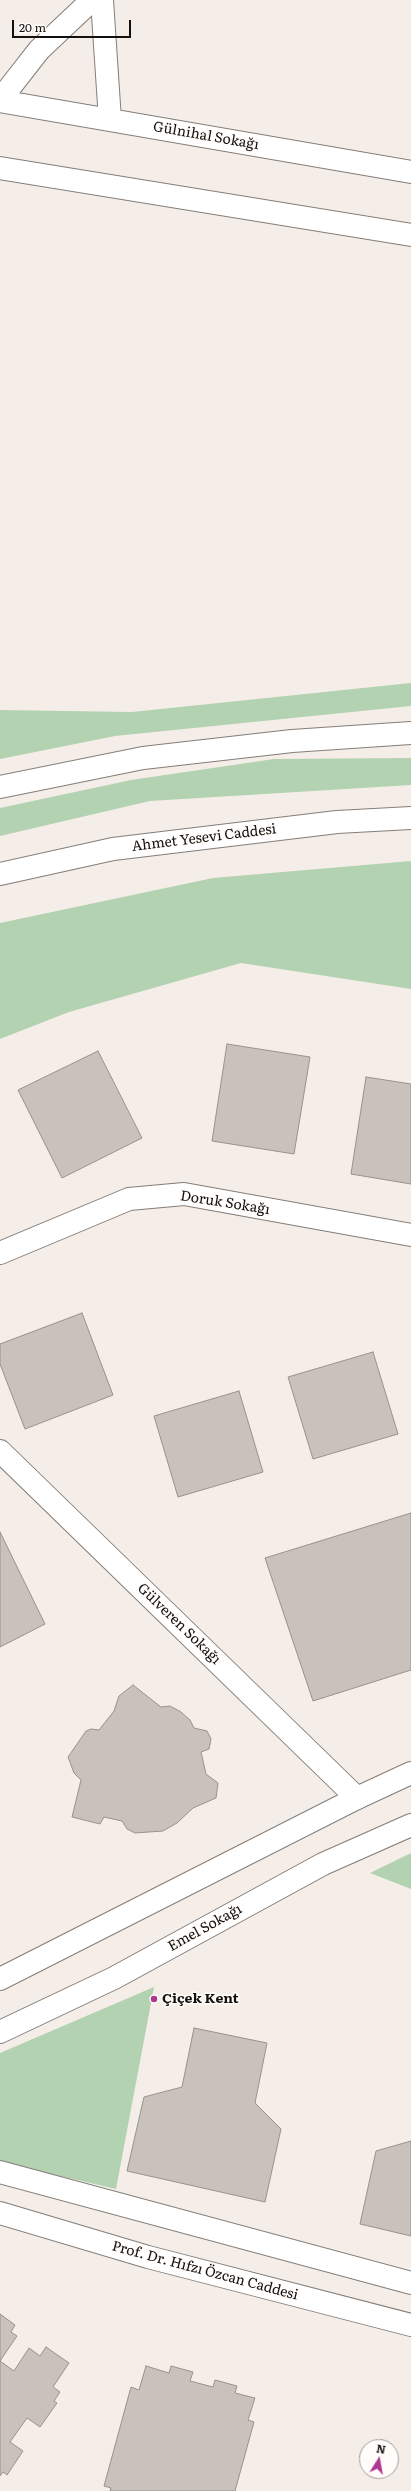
<!DOCTYPE html>
<html>
<head>
<meta charset="utf-8">
<style>
	body { margin:0 }
	#map { position:relative; width:411px; height:2491px; overflow:hidden; background:#f5eee8; font-family:Literata,serif }
	canvas { display:block }
	.north { position:absolute; left:359px; top:2439px; width:40px; height:40px; box-sizing:border-box; background:#fffcf9; border:1px solid #a19e9b; border-radius:50%; rotate:11deg; font-size:11px; font-weight:700; line-height:16px; text-align:center; color:#13110f }
	.north::after { content:''; display:block; margin:auto; width:14px; height:18px; background:#ab3994; clip-path:polygon(50% 0,100% 100%,50% 72%,0 100%) }
	.scale { position:absolute; left:12px; top:20px; width:119px; height:18px; box-sizing:border-box; border:2px solid #13110f; border-top:0; padding-left:5px; font-size:12px; line-height:14px; white-space:nowrap; color:#13110f; -webkit-text-stroke:3px #fffcf9; paint-order:stroke }
</style>
</head>
<body>
<div id="map">
<canvas width="411" height="2491"></canvas>
<div class="north">N</div>
<div class="scale">20 m</div>
</div>
<script>
const c = document.querySelector('canvas').getContext('2d');
c.lineJoin = 'round';
function paint(path, color) { c.fillStyle = color; c.fill(path, 'evenodd'); }
const poly = rows => new Path2D(rows.map(r => 'M' + r).join(''));
function strokePath(path, color, width, dash) { c.strokeStyle = color; c.lineWidth = width; c.lineCap = dash ? 'butt' : 'round'; c.setLineDash(dash || []); c.stroke(path); }
function write(font, color, halo, rows, align = 'center') {
  c.font = font + ' Literata,serif'; c.lineWidth = 3; c.setLineDash([]); c.textBaseline = 'middle'; c.strokeStyle = halo; c.fillStyle = color; for (const [text, x, y, turn = 0] of rows) {
    c.save(); c.translate(x, y); c.rotate((+turn || 0) * Math.PI / 180); c.textAlign = isNaN(turn) ? turn : align; if (halo) c.strokeText(text, 0, 0); c.fillText(text, 0, 0); c.restore();
  }
}
const green = poly([
	[411,683,411,706,115,736,0,759,0,710,132,712],
	[411,758,411,785,150,801,0,836,0,808,131,780,274,759],
	[411,861,411,989,241,963,69,1012,0,1039,0,923,213,878],
	[411,1853,411,1889,370,1873],
	[154,1987,116,2189,0,2162,0,2053]
]);
const building = poly([
	[227,1044,310,1057,294,1154,212,1141,227,1044],
	[98,1051,142,1138,62,1178,18,1090,98,1051],
	[366,1077,411,1084,411,1184,351,1174,366,1077],
	[82,1313,113,1395,25,1429,0,1364,0,1344,82,1313],
	[373,1352,398,1434,313,1459,288,1377,373,1352],
	[239,1391,263,1472,178,1497,154,1416,239,1391],
	[411,1513,411,1670,313,1701,265,1558,411,1513],
	[0,1532,45,1624,0,1647,0,1532],
	[133,1685,161,1707,170,1706,181,1712,190,1720,194,1728,207,1731,211,1739,209,1749,201,1752,206,1774,218,1783,216,1798,193,1808,177,1823,163,1831,135,1833,127,1829,122,1821,104,1817,100,1824,72,1817,81,1780,74,1773,68,1757,86,1731,91,1729,99,1730,114,1711,119,1696,133,1685],
	[194,2028,267,2043,255,2103,281,2129,265,2202,127,2171,144,2097,182,2087,194,2028],
	[411,2141,411,2236,360,2224,376,2151,411,2141],
	[0,2314,15,2325,11,2332,17,2336,0,2361,0,2314],
	[46,2347,69,2363,53,2387,60,2392,54,2401,57,2403,40,2427,27,2418,10,2442,23,2451,7,2475,3,2472,0,2476,0,2361,14,2371,29,2348,40,2356,46,2347],
	[146,2366,169,2373,171,2366,193,2372,190,2381,213,2387,215,2380,237,2386,235,2393,255,2398,248,2420,254,2422,235,2491,110,2491,111,2488,104,2486,131,2387,139,2390,146,2366]
]);
const street = poly([
	[102,0,110,120],
	[0,100,39,50,92,0],
	[0,101,411,172],
	[0,168,411,235],
	[0,1253,129,1199,184,1194,411,1235],
	[0,1451,357,1798]
]);
const secondary = poly([
	[0,1979,357,1798,411,1773],
	[0,2032,114,1978,323,1864,411,1825],
	[0,2172,411,2283],
	[0,2213,148,2257,411,2325]
]);
const primary = poly([
	[0,787,143,758,292,741,411,733],
	[0,874,113,849,337,822,411,818]
]);
const markers = [
	[154,1999,4,"#ab3994"]
];
const streetNames = [
	["Gülnihal Sokağı",206,136,10],
	["Ahmet Yesevi Caddesi",204,838,-7],
	["Doruk Sokağı",225,1203,9],
	["Gülveren Sokağı",179,1624,44],
	["Emel Sokağı",205,1928,-29],
	["Prof. Dr. Hıfzı Özcan Caddesi",205,2271,15]
];
const poiNames = [
	["Çiçek Kent",162,1999]
];
paint(green, '#b3d2b1');
paint(building, '#c9c1bc');
strokePath(building, '#98918c', 1);
strokePath(street, '#847d78', 24);
strokePath(secondary, '#847d78', 24);
strokePath(primary, '#847d78', 24);
strokePath(street, '#fff', 22);
strokePath(secondary, '#fff', 22);
strokePath(primary, '#fff', 22);
for (const [x, y, r, color] of markers) { const dot = new Path2D(); dot.arc(x, y, r, 0, 2 * Math.PI); c.fillStyle = color; c.fill(dot); strokePath(dot, '#fffcf9', 1.5); }
write('14px', '#13110f', '#fffcf9', streetNames);
write('bold 14px', '#13110f', '#fffcf9', poiNames, 'left');
</script>
</body>
</html>
